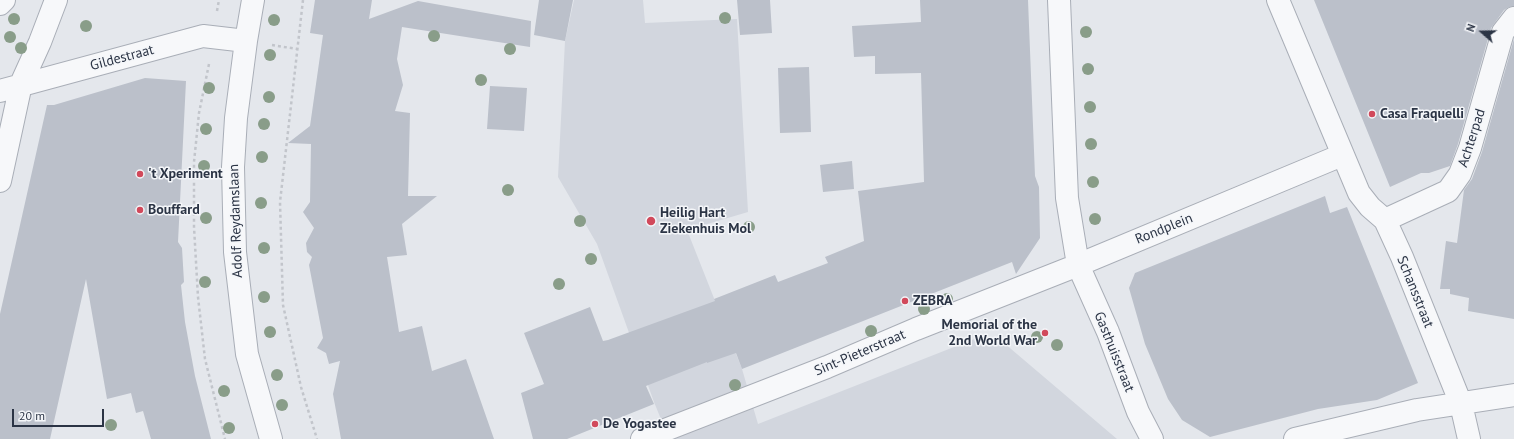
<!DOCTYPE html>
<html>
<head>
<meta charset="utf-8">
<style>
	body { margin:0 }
	#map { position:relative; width:1514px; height:439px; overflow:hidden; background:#e4e7ec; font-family:"PT Sans",sans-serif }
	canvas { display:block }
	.north { position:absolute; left:1462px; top:12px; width:40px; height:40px; -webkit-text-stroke:3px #f4f6f9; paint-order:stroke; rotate:290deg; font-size:11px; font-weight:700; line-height:16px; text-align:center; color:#2b3445 }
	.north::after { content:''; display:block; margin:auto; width:14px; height:18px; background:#2b3445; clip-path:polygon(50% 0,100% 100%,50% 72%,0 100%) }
	.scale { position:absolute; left:12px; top:409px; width:92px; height:18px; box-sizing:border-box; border:2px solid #2b3445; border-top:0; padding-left:5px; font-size:12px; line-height:14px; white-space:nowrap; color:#2b3445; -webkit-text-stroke:3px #f4f6f9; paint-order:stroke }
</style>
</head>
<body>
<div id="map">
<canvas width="1514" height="439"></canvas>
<div class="north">N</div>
<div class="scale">20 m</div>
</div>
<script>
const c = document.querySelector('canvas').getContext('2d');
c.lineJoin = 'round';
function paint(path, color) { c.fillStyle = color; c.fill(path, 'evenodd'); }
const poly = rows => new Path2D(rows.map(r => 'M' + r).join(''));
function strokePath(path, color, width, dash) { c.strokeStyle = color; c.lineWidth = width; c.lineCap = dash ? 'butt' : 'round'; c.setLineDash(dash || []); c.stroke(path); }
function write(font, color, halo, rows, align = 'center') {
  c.font = font + ' "PT Sans",sans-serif'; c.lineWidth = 3; c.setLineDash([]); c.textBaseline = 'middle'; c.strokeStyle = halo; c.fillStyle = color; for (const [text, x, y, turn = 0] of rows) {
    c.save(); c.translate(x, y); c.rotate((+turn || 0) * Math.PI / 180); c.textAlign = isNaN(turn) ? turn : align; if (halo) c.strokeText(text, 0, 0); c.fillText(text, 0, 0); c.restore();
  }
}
const built = poly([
	[574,0,643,0,645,23,737,19,748,212,687,230,742,369,758,424,982,336,992,338,1004,343,1117,439,669,439,654,402,597,244,558,177,565,41]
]);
const building = poly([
	[315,0,372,0,369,19,418,1,531,21,530,47,402,27,397,59,403,85,395,111,410,113,408,196,437,196,402,224,407,255,387,257,399,332,422,326,432,371,466,359,494,439,341,439,333,394,340,361,329,364,326,353,317,348,323,338,309,265,312,257,307,252,306,243,314,228,303,212,310,202,311,144,288,143,310,126,323,35,310,33],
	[539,0,573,0,565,41,534,35],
	[737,0,770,0,772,33,740,35],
	[920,0,1028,0,1035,176,1039,187,1040,238,1016,274,1012,262,742,369,736,353,707,363,707,362,646,386,654,404,567,439,533,439,521,393,544,384,524,333,590,307,603,341,608,340,715,301,714,299,775,275,778,282,828,263,825,257,864,241,858,191,924,182,921,73,875,74,875,56,854,57,852,26,921,22],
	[1314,0,1514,0,1514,6,1509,7,1504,10,1491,28,1458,144,1450,166,1429,173,1421,173,1390,187],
	[1514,39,1514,319,1468,311,1469,298,1450,294,1450,289,1440,289,1446,241,1457,243,1464,190,1472,179,1482,152],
	[809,67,811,132,780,133,778,68],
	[145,78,186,81,178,242,182,248,184,282,181,285,185,322,195,376,211,439,151,439,143,411,136,413,131,393,107,399,86,279,50,439,0,439,0,314,47,105,54,105],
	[490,86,527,88,524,131,487,129],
	[852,161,854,189,823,192,820,165],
	[1325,196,1330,213,1347,207,1418,383,1377,400,1318,409,1210,437,1182,420,1168,399,1145,344,1129,288,1135,273]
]);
const path = poly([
	[303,0,280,202,283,305,301,387,317,439],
	[217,11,219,0],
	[272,45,297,49],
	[209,64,199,113,194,162,194,227,198,297,205,359,225,439]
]);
const street = poly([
	[253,0,246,41,236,118,233,167,235,252,247,354,271,439],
	[1059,0,1067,198,1078,265,1108,332,1138,412,1152,439],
	[1278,0,1359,193,1370,207,1385,220,1402,257,1461,404,1469,439],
	[0,4,4,0],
	[0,91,203,36,246,41],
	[0,181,21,84,40,42,56,0],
	[1385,220,1448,191,1460,174,1470,148,1503,32,1514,18],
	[642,439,827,367,916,329,1078,265,1342,155],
	[1295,439,1417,410,1514,395]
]);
const trees = [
	[725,18],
	[14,19],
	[274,20],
	[86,26],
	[1086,32],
	[434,36],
	[10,37],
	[21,48],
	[510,49],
	[270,55],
	[1088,69],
	[481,80],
	[209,88],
	[269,97],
	[1090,107],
	[264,124],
	[206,129],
	[1091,144],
	[262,157],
	[204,166],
	[1093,182],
	[508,190],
	[261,203],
	[206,218],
	[1095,219],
	[580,221],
	[749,227],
	[264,248],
	[591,259],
	[205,282],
	[559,284],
	[264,297],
	[947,299],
	[924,309],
	[871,331],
	[270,332],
	[1037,337],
	[1057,345],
	[277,375],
	[735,385],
	[224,391],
	[282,405],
	[111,425],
	[229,428]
];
const markers = [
	[1372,114,4,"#d1495b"],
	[140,174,4,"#d1495b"],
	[140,210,4,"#d1495b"],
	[651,221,5,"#d1495b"],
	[905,301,4,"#d1495b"],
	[1045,333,4,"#d1495b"],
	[595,424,4,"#d1495b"]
];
const streetNames = [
	["Gildestraat",122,58,-15],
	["Achterpad",1472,138,-72],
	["Adolf Reydamslaan",236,221,-92],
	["Rondplein",1164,229,-22],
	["Schansstraat",1415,292,68],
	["Gasthuisstraat",1114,352,68],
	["Sint-Pieterstraat",860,353,-23]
];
const poiNames = [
	["Casa Fraquelli",1380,114],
	["'t Xperiment",148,174],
	["Bouffard",148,210],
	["Heilig Hart",660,213],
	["Ziekenhuis Mol",660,229],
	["ZEBRA",913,301],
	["Memorial of the",1037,325,"right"],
	["2nd World War",1037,341,"right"],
	["De Yogastee",603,424]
];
paint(built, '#d2d6de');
paint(building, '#bbc0ca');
strokePath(street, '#a9aeb7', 24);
strokePath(path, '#c2c5cb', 2.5, [3, 3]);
strokePath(street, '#f7f8fa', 22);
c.fillStyle = '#899d89';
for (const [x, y] of trees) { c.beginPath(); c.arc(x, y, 6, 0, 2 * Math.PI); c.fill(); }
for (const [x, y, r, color] of markers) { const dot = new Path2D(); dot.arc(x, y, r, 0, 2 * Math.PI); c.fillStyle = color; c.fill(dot); strokePath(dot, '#f4f6f9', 1.5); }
write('14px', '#2b3445', '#f4f6f9', streetNames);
write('bold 14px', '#2b3445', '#f4f6f9', poiNames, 'left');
</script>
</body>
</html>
